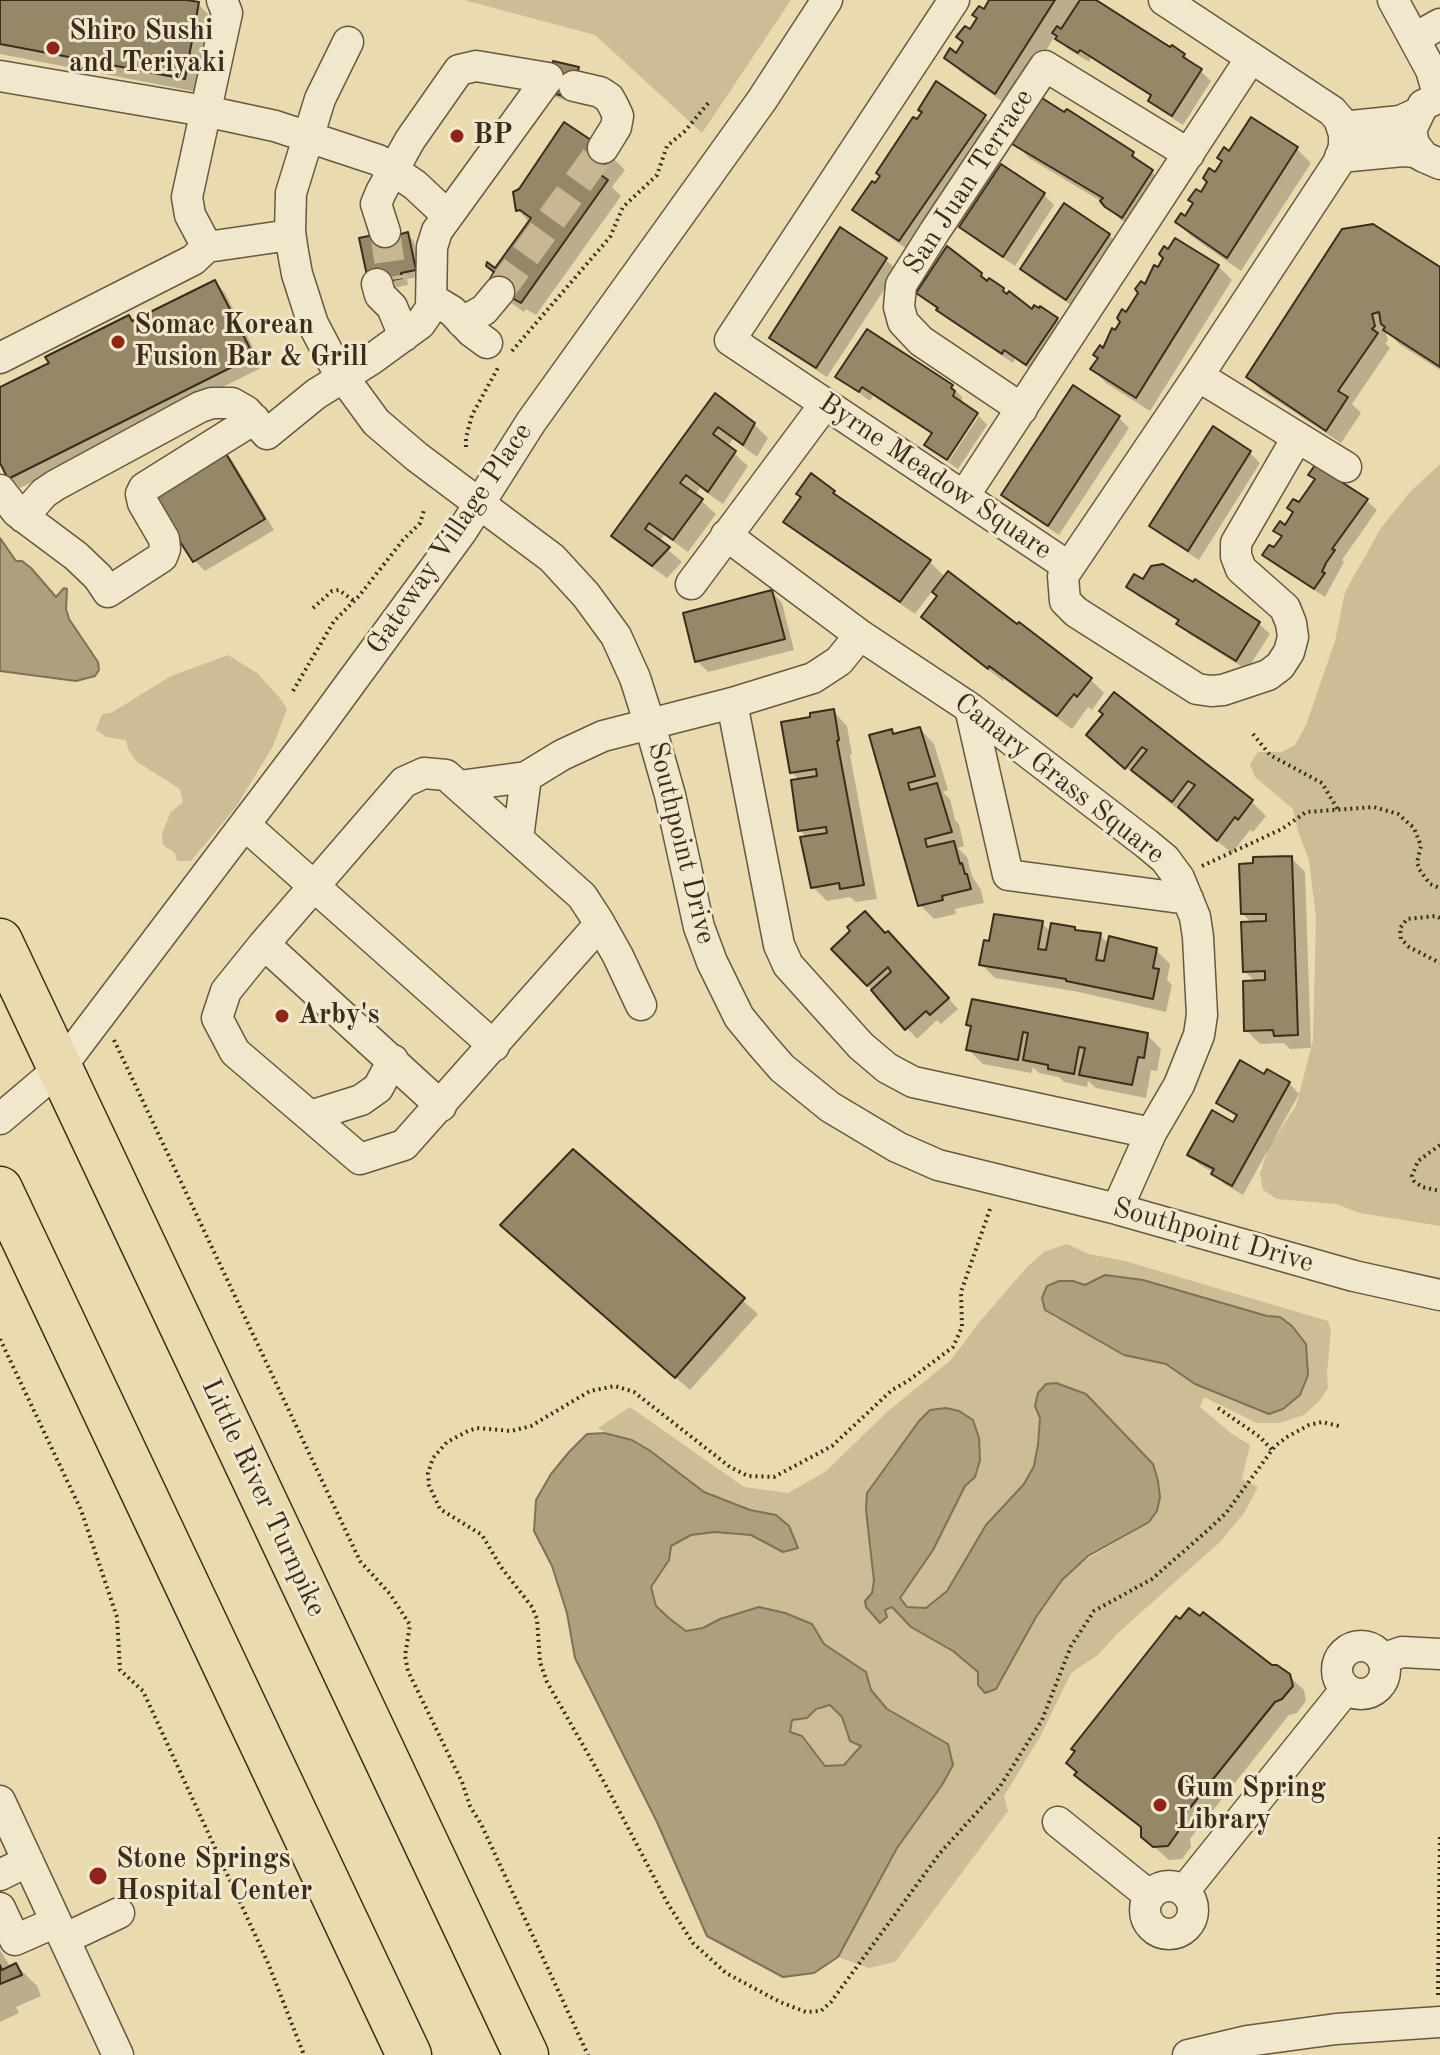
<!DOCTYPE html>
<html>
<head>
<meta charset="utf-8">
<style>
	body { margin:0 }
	canvas { display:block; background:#eadab0 }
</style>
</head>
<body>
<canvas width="1440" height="2055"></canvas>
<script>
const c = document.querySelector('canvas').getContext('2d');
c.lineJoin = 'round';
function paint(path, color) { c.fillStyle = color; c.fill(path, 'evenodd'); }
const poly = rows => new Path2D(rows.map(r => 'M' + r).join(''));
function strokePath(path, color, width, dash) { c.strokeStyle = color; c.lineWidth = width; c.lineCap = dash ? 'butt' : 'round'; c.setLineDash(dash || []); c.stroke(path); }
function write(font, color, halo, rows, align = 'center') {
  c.font = font + ' "Old Standard TT",serif'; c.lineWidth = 6; c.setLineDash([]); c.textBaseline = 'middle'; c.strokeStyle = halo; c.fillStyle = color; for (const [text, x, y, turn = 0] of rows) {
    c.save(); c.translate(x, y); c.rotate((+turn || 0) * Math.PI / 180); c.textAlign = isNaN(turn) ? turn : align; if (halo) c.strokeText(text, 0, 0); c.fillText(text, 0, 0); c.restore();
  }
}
const green = poly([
	[464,0,791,0,702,133,595,35],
	[1440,464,1440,1226,1360,1213,1336,1204,1277,1199,1263,1190,1260,1174,1268,1148,1296,1106,1313,1040,1316,919,1309,860,1298,831,1293,809,1255,777,1250,764,1258,752,1282,752,1295,745,1306,725,1335,641,1345,592,1381,528,1410,492],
	[228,655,257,673,280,698,287,709,273,746,236,807,191,861,177,861,175,853,163,845,162,835,170,813,183,802,180,789,136,761,128,749,126,740,106,737,96,730,102,714,111,713,171,676],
	[1067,1244,1089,1254,1125,1261,1328,1321,1331,1331,1327,1374,1328,1388,1321,1399,1304,1415,1280,1423,1257,1423,1204,1397,1200,1407,1232,1434,1250,1445,1242,1479,1258,1487,1244,1513,1220,1542,1118,1633,1098,1655,1071,1673,1040,1737,1004,1796,1008,1811,895,1962,869,1968,838,1957,897,1848,942,1785,953,1765,948,1745,887,1709,871,1690,865,1672,824,1644,812,1624,785,1613,759,1607,720,1619,703,1628,685,1631,670,1619,656,1606,651,1587,669,1560,671,1546,691,1535,715,1532,751,1535,783,1552,798,1547,776,1515,750,1510,704,1492,649,1450,632,1440,612,1436,598,1428,630,1407,744,1487,788,1493,825,1472,888,1411,951,1360,977,1325,1027,1267,1044,1252],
	[1105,1275,1143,1280,1267,1316,1280,1317,1283,1409,1269,1414,1233,1401,1195,1384,1166,1364,1054,1317,1047,1286,1059,1281,1073,1281,1085,1285],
	[1086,1394,1153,1465,1157,1512,1149,1522,1076,1566,1062,1580,1036,1617,996,1689,978,1685,978,1672,953,1651,911,1627,892,1607,885,1610,881,1623,872,1616,865,1601,872,1593,874,1581,866,1511,875,1480,901,1449,907,1437,975,1477,965,1486,933,1550,900,1598,907,1608,926,1608,947,1591,986,1525,1024,1484,1034,1466,1040,1418],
	[830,1704,842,1717,850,1741,862,1746,844,1765,825,1766,814,1751,790,1732,792,1720,807,1718,816,1709]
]);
const water = poly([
	[0,538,16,561,22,561,31,568,56,597,64,588,67,589,66,609,69,619,98,662,99,670,95,676,76,681,0,671,0,538],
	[1105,1275,1143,1280,1267,1316,1280,1317,1292,1326,1306,1344,1308,1375,1300,1395,1283,1409,1269,1414,1195,1384,1166,1364,1124,1355,1045,1310,1042,1298,1047,1286,1059,1281,1073,1281,1085,1285,1105,1275],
	[1056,1383,1086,1394,1153,1464,1158,1481,1160,1497,1157,1511,1149,1522,1088,1556,1062,1580,1036,1617,996,1689,985,1693,978,1685,978,1672,953,1651,911,1627,892,1607,885,1610,887,1617,880,1623,866,1607,865,1601,872,1593,874,1581,866,1510,867,1493,919,1421,930,1410,946,1408,959,1411,973,1420,979,1438,980,1460,975,1477,965,1486,933,1550,900,1598,907,1607,926,1608,947,1591,986,1525,1024,1484,1034,1466,1038,1444,1040,1418,1035,1406,1038,1393,1046,1384,1056,1383],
	[604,1433,632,1440,649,1450,704,1492,750,1510,776,1515,789,1526,798,1548,783,1552,751,1535,715,1532,691,1535,671,1546,669,1560,651,1587,656,1606,670,1619,686,1631,703,1628,720,1619,759,1607,785,1613,812,1624,824,1644,866,1672,871,1690,887,1709,948,1744,953,1765,942,1785,897,1848,838,1957,814,1973,783,1977,707,1936,657,1822,575,1658,567,1613,552,1566,534,1531,536,1500,551,1474,569,1452,587,1434,604,1433],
	[830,1705,842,1717,850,1741,861,1746,844,1765,825,1766,802,1736,790,1732,792,1720,807,1718,816,1709,830,1705]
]);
const shadow = poly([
	[0,0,176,0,198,4,212,18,198,92,0,54],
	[991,0,1092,0,1171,50,1172,48,1184,55,1211,81,1183,125,1161,111,1150,100,1152,97,1091,58,1089,62,1068,49,1055,36,1010,107,961,72,947,58,956,55],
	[578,69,584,76,577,103,554,97,547,90],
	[924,113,984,117,998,131,914,254,869,223,855,209,876,186],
	[1252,119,1297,149,1311,163,1241,271,1191,236,1177,222,1186,219],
	[1015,144,1132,154,1166,185,1137,230,1121,220,1104,203,1029,158],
	[611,156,625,170,612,187,621,196,536,315,526,309,524,312,504,298,496,271,530,223,518,210],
	[1001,167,1044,195,1054,205,1015,266,972,237,961,227],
	[1065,206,1109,235,1119,246,1077,309,1033,280,1022,269],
	[841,230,886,260,897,270,827,377,782,348,771,338],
	[408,235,414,241,422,276,407,279,408,285,378,291,396,237],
	[1218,266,1232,280,1150,411,1106,383,1092,369,1146,286],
	[1440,270,1440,370,1399,344,1385,329,1388,341,1385,343,1390,348,1352,404,1361,413,1341,443,1262,391,1248,377],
	[981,275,1032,312,1057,319,1067,330,1037,374,1015,359,1013,363,949,320,919,293],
	[215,282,225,293,263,367,20,488,10,478,0,458,0,390],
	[838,377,952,387,962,397,963,406,976,414,945,460,927,445,933,435,873,396,870,401],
	[715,396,754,424,768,438,757,457,733,439,727,447,748,466,723,504,700,488,695,495,716,514,688,552,664,535,659,542,682,562,667,578,628,550,614,536],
	[979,416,987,425,958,469,948,462],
	[1119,418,1129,428,1059,535,1014,505,1004,495],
	[1213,429,1250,453,1260,463,1199,560,1162,536,1152,526],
	[222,449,232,460,274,530,205,571,195,561],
	[811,476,844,503,930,562,946,578,1090,679,1104,693,1092,710,1088,707,1072,729,1004,679,1003,681,938,631,924,617,939,596,933,590,915,614,800,535,786,521,803,497],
	[1366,500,1377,510,1342,560,1344,562,1325,597,1275,565,1265,555,1275,550,1283,538,1276,531,1285,527,1300,505],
	[1143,581,1194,585,1195,582,1259,624,1270,634,1247,670,1189,634,1179,624,1180,622,1139,597,1129,587],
	[772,592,782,603,794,650,708,672,697,661,685,614],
	[1114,695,1252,802,1266,816,1253,832,1250,830,1232,853,1103,749,1105,714],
	[833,711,847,726,852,754,850,755,877,899,856,902,850,897,827,901,813,887,807,838,800,830,800,781,792,772],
	[920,729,934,744,948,790,943,792,950,799,955,820,959,824,964,846,958,848,967,857,972,876,981,890,984,903,955,909,956,914,934,919,920,905,891,731,896,735],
	[1291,858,1305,872,1311,1048,1290,1049,1284,1043,1260,1044,1246,1030,1255,982,1245,971,1253,924,1243,914],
	[1042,923,1051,932,1100,935,1109,944,1156,950,1170,964,1167,980,1172,985,1166,1012,1079,992,995,978,981,964],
	[853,931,886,936,898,944,958,1009,941,1024,937,1020,917,1039,834,949],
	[969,1025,1147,1035,1161,1049,1157,1071,1151,1070,1146,1098,1096,1088,1088,1081,1087,1087,1064,1082,1059,1077,1039,1073,1033,1067,1031,1073,983,1064,969,1050,973,1029],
	[1265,1076,1289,1083,1299,1094,1243,1195,1224,1184,1214,1173,1200,1165,1190,1154,1234,1125,1238,1118,1218,1103],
	[574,1152,758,1314,690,1390,517,1239],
	[1289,1676,1304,1690,1306,1701,1297,1713,1289,1715,1190,1839,1191,1847,1182,1859,1169,1860,1143,1837,1143,1829,1076,1775],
	[0,1950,11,1968,16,1965,37,1986,41,1996,16,2007,19,2013,0,2022]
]);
const building = poly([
	[0,0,187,0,199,2,185,79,0,44,0,0],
	[989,0,1055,0,995,94,944,58,950,48,956,53,963,42,956,37,965,26,970,29,977,18,972,15,979,6,984,9,989,0],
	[1080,0,1096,0,1170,47,1172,45,1185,54,1183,57,1202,69,1172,116,1148,101,1151,95,1080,50,1078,53,1055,39,1057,36,1052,33,1057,26,1061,29,1080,0],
	[553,61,579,67,570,98,545,91,553,61],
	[936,81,986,115,899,241,852,210,872,181,875,183,880,176,876,173,913,117,917,119,922,112,918,110,936,81],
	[1042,98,1064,112,1067,109,1134,152,1132,156,1153,170,1122,218,1105,207,1100,201,1103,198,1012,144,1042,98],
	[1251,117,1298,147,1227,258,1175,222,1181,213,1185,216,1193,203,1188,200,1196,189,1201,192,1207,182,1203,178,1209,168,1215,172,1222,161,1217,158,1224,147,1229,151,1251,117],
	[564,122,612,154,598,173,608,180,521,303,487,284,494,272,486,266,487,262,495,268,531,218,520,210,516,211,513,192,519,189,564,122],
	[1001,164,1045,193,1003,257,959,227,1001,164],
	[1064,203,1110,234,1066,300,1020,269,1064,203],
	[1373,224,1440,267,1440,367,1383,330,1385,327,1381,324,1379,312,1372,314,1375,326,1372,329,1378,333,1338,391,1348,397,1326,431,1246,377,1342,229,1373,224],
	[840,227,887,258,816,368,769,338,840,227],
	[392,231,394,236,408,232,416,270,401,273,402,278,369,285,359,238,392,231],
	[1175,238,1219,265,1136,398,1090,369,1098,358,1093,355,1100,345,1103,348,1112,328,1115,330,1120,322,1117,318,1122,309,1126,312,1138,293,1135,289,1141,281,1145,284,1154,265,1158,267,1163,258,1159,254,1164,246,1168,249,1175,238],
	[947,246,982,273,981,276,987,281,989,278,1004,288,1003,291,1007,294,1009,291,1032,309,1034,305,1039,308,1040,306,1058,318,1026,365,1004,350,1002,354,936,310,938,308,916,293,947,246],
	[215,280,254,356,8,479,0,463,0,387,49,363,45,357,129,315,132,321,215,280],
	[867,329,953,385,951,388,955,391,953,396,978,413,947,460,924,445,932,433,862,387,859,392,835,377,867,329],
	[1073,385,1120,416,1048,526,1001,495,1073,385],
	[715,393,755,423,743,445,718,427,713,434,736,451,708,492,686,475,680,483,703,499,673,540,649,523,645,529,670,547,652,566,611,536,715,393],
	[1213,426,1251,451,1188,551,1149,526,1213,426],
	[222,447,265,519,193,562,149,493,222,447],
	[1315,465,1368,499,1332,549,1335,550,1326,563,1322,572,1325,573,1314,589,1262,555,1269,545,1274,547,1282,536,1273,531,1280,521,1285,525,1293,512,1287,508,1293,499,1299,502,1315,479,1308,475,1315,465],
	[811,473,835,491,833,493,931,560,900,602,783,522,801,497,796,494,811,473],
	[1163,564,1193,582,1195,579,1260,622,1236,661,1176,624,1179,620,1126,587,1134,574,1143,579,1151,566,1163,564],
	[948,571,1017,624,1019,622,1092,678,1077,697,1074,694,1057,716,989,666,988,669,921,617,937,596,932,592,948,571],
	[772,590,785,639,695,662,683,613,772,590],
	[1114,692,1253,800,1238,820,1235,817,1217,841,1178,807,1195,785,1188,781,1172,802,1131,770,1147,750,1142,747,1125,769,1086,735,1103,714,1099,711,1114,692],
	[834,709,839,740,837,741,864,885,840,889,839,883,811,888,800,837,827,833,826,827,798,831,791,780,817,776,816,769,790,773,781,722,810,717,810,713,834,709],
	[920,727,935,776,908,783,910,790,937,783,952,832,925,839,927,847,954,841,960,864,962,863,965,874,967,874,971,889,942,896,943,900,918,906,869,735,892,729,893,734,920,727],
	[1292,856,1298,1035,1274,1036,1273,1030,1244,1031,1243,981,1265,980,1265,971,1243,972,1241,922,1266,921,1266,914,1241,914,1239,864,1253,863,1253,857,1292,856],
	[865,911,885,933,888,931,949,998,930,1015,926,1011,905,1030,871,990,891,972,888,967,867,986,831,949,850,931,847,927,865,911],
	[994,914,1043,921,1038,949,1046,950,1051,923,1075,927,1075,930,1101,933,1096,960,1104,961,1109,936,1157,948,1153,968,1159,969,1153,999,1066,981,1066,979,979,965,984,940,989,941,994,914],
	[972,999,1148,1033,1144,1058,1138,1057,1132,1085,1079,1075,1085,1048,1079,1047,1074,1074,1048,1069,1048,1065,1023,1060,1028,1033,1023,1032,1018,1060,966,1050,971,1026,966,1025,972,999],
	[1240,1060,1264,1074,1267,1069,1290,1082,1232,1186,1211,1174,1214,1169,1187,1155,1212,1110,1233,1122,1237,1115,1216,1103,1240,1060],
	[573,1149,745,1298,675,1378,500,1225,573,1149],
	[1189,1608,1200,1616,1203,1612,1272,1665,1277,1665,1290,1674,1293,1686,1282,1699,1275,1702,1177,1824,1178,1832,1168,1846,1153,1847,1141,1837,1141,1827,1074,1775,1077,1772,1066,1763,1075,1751,1071,1749,1176,1616,1180,1619,1189,1608],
	[16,1963,22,1975,0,1984,0,1965,2,1970,16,1963]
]);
const minorTunnel = poly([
	[385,232,392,280],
	[499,292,603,148]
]);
const path = poly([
	[512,351,610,237,623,207,657,175,667,146,685,131,709,102],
	[466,447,466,438,472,415,499,366],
	[313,608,332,591,339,590,354,601],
	[293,691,334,621,359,596,403,540,420,523,424,510],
	[1253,734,1270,755,1322,783,1338,810],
	[1202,866,1282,829,1306,812,1374,807,1398,814,1414,828,1421,846,1417,862,1419,869,1430,884,1440,888],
	[1440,918,1436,916,1407,919,1400,928,1401,939,1409,947,1440,963],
	[114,1040,360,1561,390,1594,410,1625,405,1656,408,1671,462,1782,470,1806,481,1824,588,2055],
	[1440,1145,1418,1161,1412,1176,1414,1181,1422,1187,1440,1191],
	[990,1209,961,1292,962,1327,953,1347,908,1381,892,1390,832,1446,774,1477,748,1476,730,1467,634,1392,615,1386,590,1391,531,1426,511,1431,477,1428,468,1431,447,1442,433,1458,428,1473,429,1485,440,1509,482,1535,501,1567,532,1607,537,1619,540,1662,547,1682,604,1782,668,1904,693,1943,726,1973,780,2002,806,2012,821,2011,831,2002,940,1853,999,1788,1042,1720,1071,1646,1094,1611,1152,1579,1208,1530,1226,1513,1275,1446,1287,1437,1309,1425,1322,1422,1339,1426],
	[0,1339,81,1510,117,1617,120,1670,143,1691,268,1963,304,2055],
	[1218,1408,1260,1437,1272,1450],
	[1438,1995,1440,1834]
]);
const minor = poly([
	[954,0,730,340,1069,567],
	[1164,0,1332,111,1339,119,1344,134,1344,147,1338,163,1198,376,1063,576,1065,601,1076,612,1197,689,1211,691,1223,690,1268,675,1280,666,1289,652,1293,637,1291,623,1285,608,1241,569,1236,556,1236,543,1297,438],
	[1393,0,1431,70,1439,97],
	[1415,38,1440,24],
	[348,42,320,99,291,193,290,232,293,252,297,274,313,324,335,366,376,422,417,457,552,558,586,595,616,636,635,678,650,725,670,795,699,927,712,962,739,1017,762,1045,782,1068,830,1107,897,1147,938,1165,1117,1209,1354,1276,1440,1295],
	[0,76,205,111,275,126,378,160,415,185,447,215],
	[574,86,600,92,609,98,614,107,618,116,616,127,603,148],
	[1440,97,1423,105,1411,130,1414,144,1424,157,1440,164],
	[1342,127,1400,121,1418,113],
	[1340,157,1403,151,1415,152,1424,157],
	[207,247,190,215,187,197,227,13,222,0],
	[377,284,380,295,392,307,404,336],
	[432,299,452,311,472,332,487,343],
	[462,322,484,310,499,292],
	[0,358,193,260,207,247,290,235],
	[1198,376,1346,467],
	[1022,409,921,341,903,322,899,307,901,285,935,231,1045,66,1189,154],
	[0,490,17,512,76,556,98,577,108,592,162,557,165,549,164,539,143,503,141,494,144,488,254,419],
	[964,496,1251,58],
	[23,517,44,493,56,485,200,407,212,403,232,403,246,411,267,434,316,394,372,359,420,324,431,308,432,247,437,231,548,78,476,66,459,70,410,140,381,192,376,204,385,232],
	[726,535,860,635,970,708,1147,844,1165,859,1179,878,1195,917,1198,937,1202,1015,1199,1035,1179,1085,1151,1133,1117,1209],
	[691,584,825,404],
	[732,703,779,945,788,965,861,1046,887,1068,913,1082,1151,1133],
	[970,708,1008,875,1188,899],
	[526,777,562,755,603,736,732,703,813,678,839,661,860,635],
	[459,786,526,777,518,838],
	[245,825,494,1046],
	[600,924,404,1145,360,1159,235,1052,217,1018,226,991,264,944,404,782,424,773,446,775,582,896,597,919,600,924,618,956,641,1005],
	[264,944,441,1106],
	[310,1116,361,1100,378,1088,393,1060],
	[0,1119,60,1068,314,733,462,531,531,422,762,100,827,0],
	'1337 1670a24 24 0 1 1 48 0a24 24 0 1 1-48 0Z',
	[1382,1659,1402,1652,1440,1654],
	[0,1801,118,2055],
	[1058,1822,1150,1896],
	[0,1875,28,1861],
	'1145 1910a24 24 0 1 1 48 0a24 24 0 1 1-48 0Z',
	[1184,1891,1346,1689],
	[0,1908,15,1940,56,1922],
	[64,1939,119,1913],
	[1188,2055,1247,2041,1336,2029,1440,2022]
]);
const highway = poly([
	[0,941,526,2055],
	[0,1189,409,2055]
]);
const markers = [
	[53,48,8,"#8f2418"],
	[457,136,8,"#8f2418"],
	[118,342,8,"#8f2418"],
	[282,1016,8,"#8f2418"],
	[1160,1805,8,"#8f2418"],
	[98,1876,10,"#8f2418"]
];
const poiNames = [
	["Shiro Sushi",69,32],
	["and Teriyaki",69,64],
	["BP",473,136],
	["Somac Korean",134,326],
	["Fusion Bar & Grill",134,358],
	["Arby's",298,1016],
	["Gum Spring",1176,1789],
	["Library",1176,1821],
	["Stone Springs",116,1860],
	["Hospital Center",116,1892]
];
const streetNames = [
	["San Juan Terrace",969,182,-57],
	["Byrne Meadow Square",935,477,34],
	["Gateway Village Place",450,539,-56],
	["Canary Grass Square",1059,779,38],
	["Southpoint Drive",681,843,76],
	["Southpoint Drive",1213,1236,16],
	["Little River Turnpike",263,1498,65]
];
paint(green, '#ccbd97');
paint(water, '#ae9f7d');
strokePath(water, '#807156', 2);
paint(shadow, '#0003');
paint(building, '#968768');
strokePath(building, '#3b2d1b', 2);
strokePath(minorTunnel, '#c7b792', 30, [30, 15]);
strokePath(minor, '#675840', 33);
strokePath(highway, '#3b2d1b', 47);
strokePath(path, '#3b2d1b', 4, [2, 4]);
strokePath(minor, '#f1e7cc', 30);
strokePath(highway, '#eadab0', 44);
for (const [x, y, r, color] of markers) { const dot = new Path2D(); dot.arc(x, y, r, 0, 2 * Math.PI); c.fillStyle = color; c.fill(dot); strokePath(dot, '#f1e7cc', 3); }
write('bold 28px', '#3b2d1b', '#f1e7cc', poiNames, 'left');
write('28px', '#3b2d1b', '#f1e7cc', streetNames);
</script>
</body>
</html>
